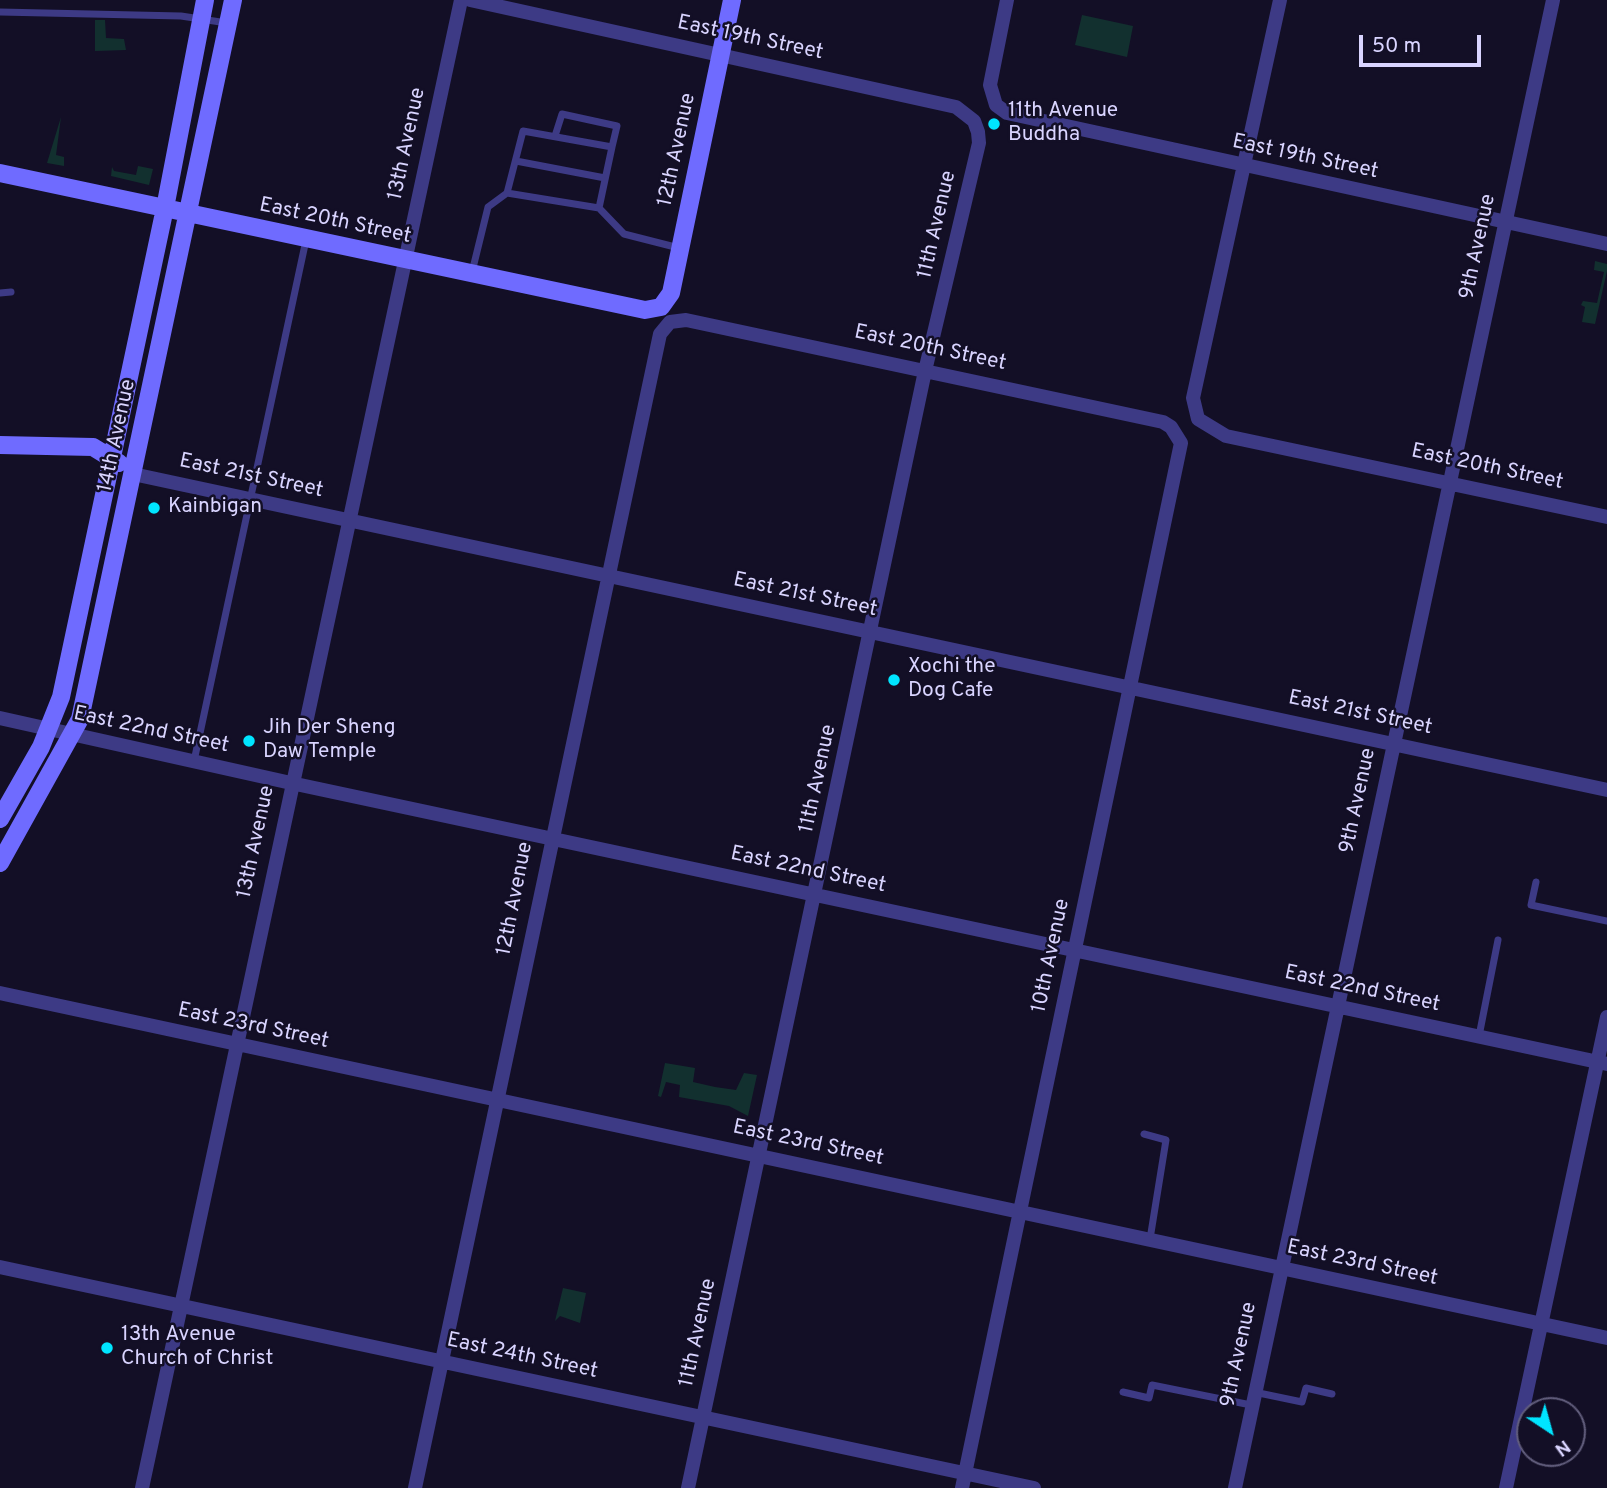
<!DOCTYPE html>
<html>
<head>
<meta charset="utf-8">
<style>
	body { margin:0 }
	#map { position:relative; width:1607px; height:1488px; overflow:hidden; background:#130f26; font-family:Overpass,sans-serif }
	canvas { display:block }
	.north { position:absolute; left:1516px; top:1397px; width:70px; height:70px; box-sizing:border-box; background:#130f26; border:2px solid #625e7d; border-radius:50%; rotate:144deg; font-size:19px; font-weight:700; line-height:28px; text-align:center; color:#d9d4ff }
	.north::after { content:''; display:block; margin:auto; width:24px; height:32px; background:#00e5ff; clip-path:polygon(50% 0,100% 100%,50% 72%,0 100%) }
	.scale { position:absolute; left:1359px; top:35px; width:122px; height:32px; box-sizing:border-box; border:4px solid #d9d4ff; border-top:0; padding-left:9px; font-size:21px; line-height:24px; white-space:nowrap; color:#d9d4ff; -webkit-text-stroke:5px #130f26; paint-order:stroke }
</style>
</head>
<body>
<div id="map">
<canvas width="1607" height="1488"></canvas>
<div class="north">N</div>
<div class="scale">50 m</div>
</div>
<script>
const c = document.querySelector('canvas').getContext('2d');
c.lineJoin = 'round';
function paint(path, color) { c.fillStyle = color; c.fill(path, 'evenodd'); }
const poly = rows => new Path2D(rows.map(r => 'M' + r).join(''));
function strokePath(path, color, width, dash) { c.strokeStyle = color; c.lineWidth = width; c.lineCap = dash ? 'butt' : 'round'; c.setLineDash(dash || []); c.stroke(path); }
function write(font, color, halo, rows, align = 'center') {
  c.font = font + ' Overpass,sans-serif'; c.lineWidth = 5; c.setLineDash([]); c.textBaseline = 'middle'; c.strokeStyle = halo; c.fillStyle = color; for (const [text, x, y, turn = 0] of rows) {
    c.save(); c.translate(x, y); c.rotate((+turn || 0) * Math.PI / 180); c.textAlign = isNaN(turn) ? turn : align; if (halo) c.strokeText(text, 0, 0); c.fillText(text, 0, 0); c.restore();
  }
}
const green = poly([
	[1082,15,1133,26,1127,57,1075,45],
	[95,20,105,20,106,38,124,39,126,50,95,51],
	[61,117,56,155,64,157,64,166,47,163],
	[138,166,153,169,149,185,111,176,112,167,114,171,136,175],
	[1595,261,1607,264,1607,271,1595,324,1582,322,1585,307,1581,305,1583,301,1597,303,1604,272,1594,270],
	[665,1063,695,1068,693,1082,715,1087,736,1090,744,1073,757,1075,748,1116,729,1106,679,1097,680,1085,666,1082,661,1097,658,1096],
	[563,1288,586,1293,580,1323,560,1316,555,1321]
]);
const lane = poly([
	[0,12,181,16,227,23],
	[555,136,562,114,617,126,612,147],
	[516,161,605,178],
	[599,208,624,234,679,248],
	[472,272,488,207,507,193,523,131,612,147,599,208,507,193],
	[0,293,11,292],
	[194,761,306,240],
	[1536,882,1531,905,1607,921],
	[1479,1036,1498,940],
	[1144,1134,1166,1140,1150,1239],
	[1123,1392,1149,1398,1152,1385,1251,1405],
	[1254,1392,1302,1402,1306,1388,1332,1394]
]);
const street = poly([
	[470,0,956,107,974,121,978,132,979,143,925,371,688,1488],
	[1007,0,990,85,996,105,1007,113,1607,244],
	[1280,0,1193,398,1198,419,1226,436,1607,517],
	[133,474,1607,790],
	[0,718,291,783,1607,1064],
	[0,993,1607,1338],
	[0,1267,1034,1488],
	[142,1488,461,0],
	[415,1488,660,334,670,322,686,320,1163,422,1171,427,1181,443,962,1488],
	[1235,1488,1553,0],
	[1506,1488,1607,1017]
]);
const secondary = poly([
	[0,173,645,310,661,307,671,293,732,0],
	[0,445,93,447,119,463],
	[0,819,41,747,61,697,165,208,205,0],
	[0,863,80,719,233,0]
]);
const markers = [
	[994,124,7,"#00e5ff"],
	[154,508,7,"#00e5ff"],
	[894,680,7,"#00e5ff"],
	[249,741,7,"#00e5ff"],
	[107,1348,7,"#00e5ff"]
];
const streetNames = [
	["East 19th Street",750,39,12],
	["13th Avenue",408,144,-78],
	["12th Avenue",678,150,-78],
	["East 19th Street",1305,158,12],
	["East 20th Street",335,222,12],
	["11th Avenue",938,225,-77],
	["9th Avenue",1479,247,-78],
	["East 20th Street",930,349,12],
	["14th Avenue",118,436,-78],
	["East 20th Street",1487,468,12],
	["East 21st Street",251,477,12],
	["East 21st Street",805,596,12],
	["East 21st Street",1360,714,12],
	["East 22nd Street",151,731,12],
	["11th Avenue",819,779,-78],
	["9th Avenue",1359,801,-78],
	["13th Avenue",257,842,-78],
	["East 22nd Street",808,871,12],
	["12th Avenue",516,899,-79],
	["10th Avenue",1052,956,-78],
	["East 22nd Street",1362,990,12],
	["East 23rd Street",253,1027,12],
	["East 23rd Street",808,1144,12],
	["East 23rd Street",1362,1264,12],
	["11th Avenue",699,1333,-78],
	["9th Avenue",1240,1355,-78],
	["East 24th Street",522,1357,12]
];
const poiNames = [
	["11th Avenue",1008,112],
	["Buddha",1008,136],
	["Kainbigan",168,508],
	["Xochi the",908,668],
	["Dog Cafe",908,692],
	["Jih Der Sheng",263,729],
	["Daw Temple",263,753],
	["13th Avenue",121,1336],
	["Church of Christ",121,1360]
];
paint(green, '#12302f');
strokePath(lane, '#3d3a85', 7);
strokePath(street, '#3d3a85', 14);
strokePath(secondary, '#6f6bff', 18);
for (const [x, y, r, color] of markers) { const dot = new Path2D(); dot.arc(x, y, r, 0, 2 * Math.PI); c.fillStyle = color; c.fill(dot); strokePath(dot, '#130f26', 2.5); }
write('21px', '#d9d4ff', '#130f26', streetNames);
write('21px', '#d9d4ff', '#130f26', poiNames, 'left');
</script>
</body>
</html>
